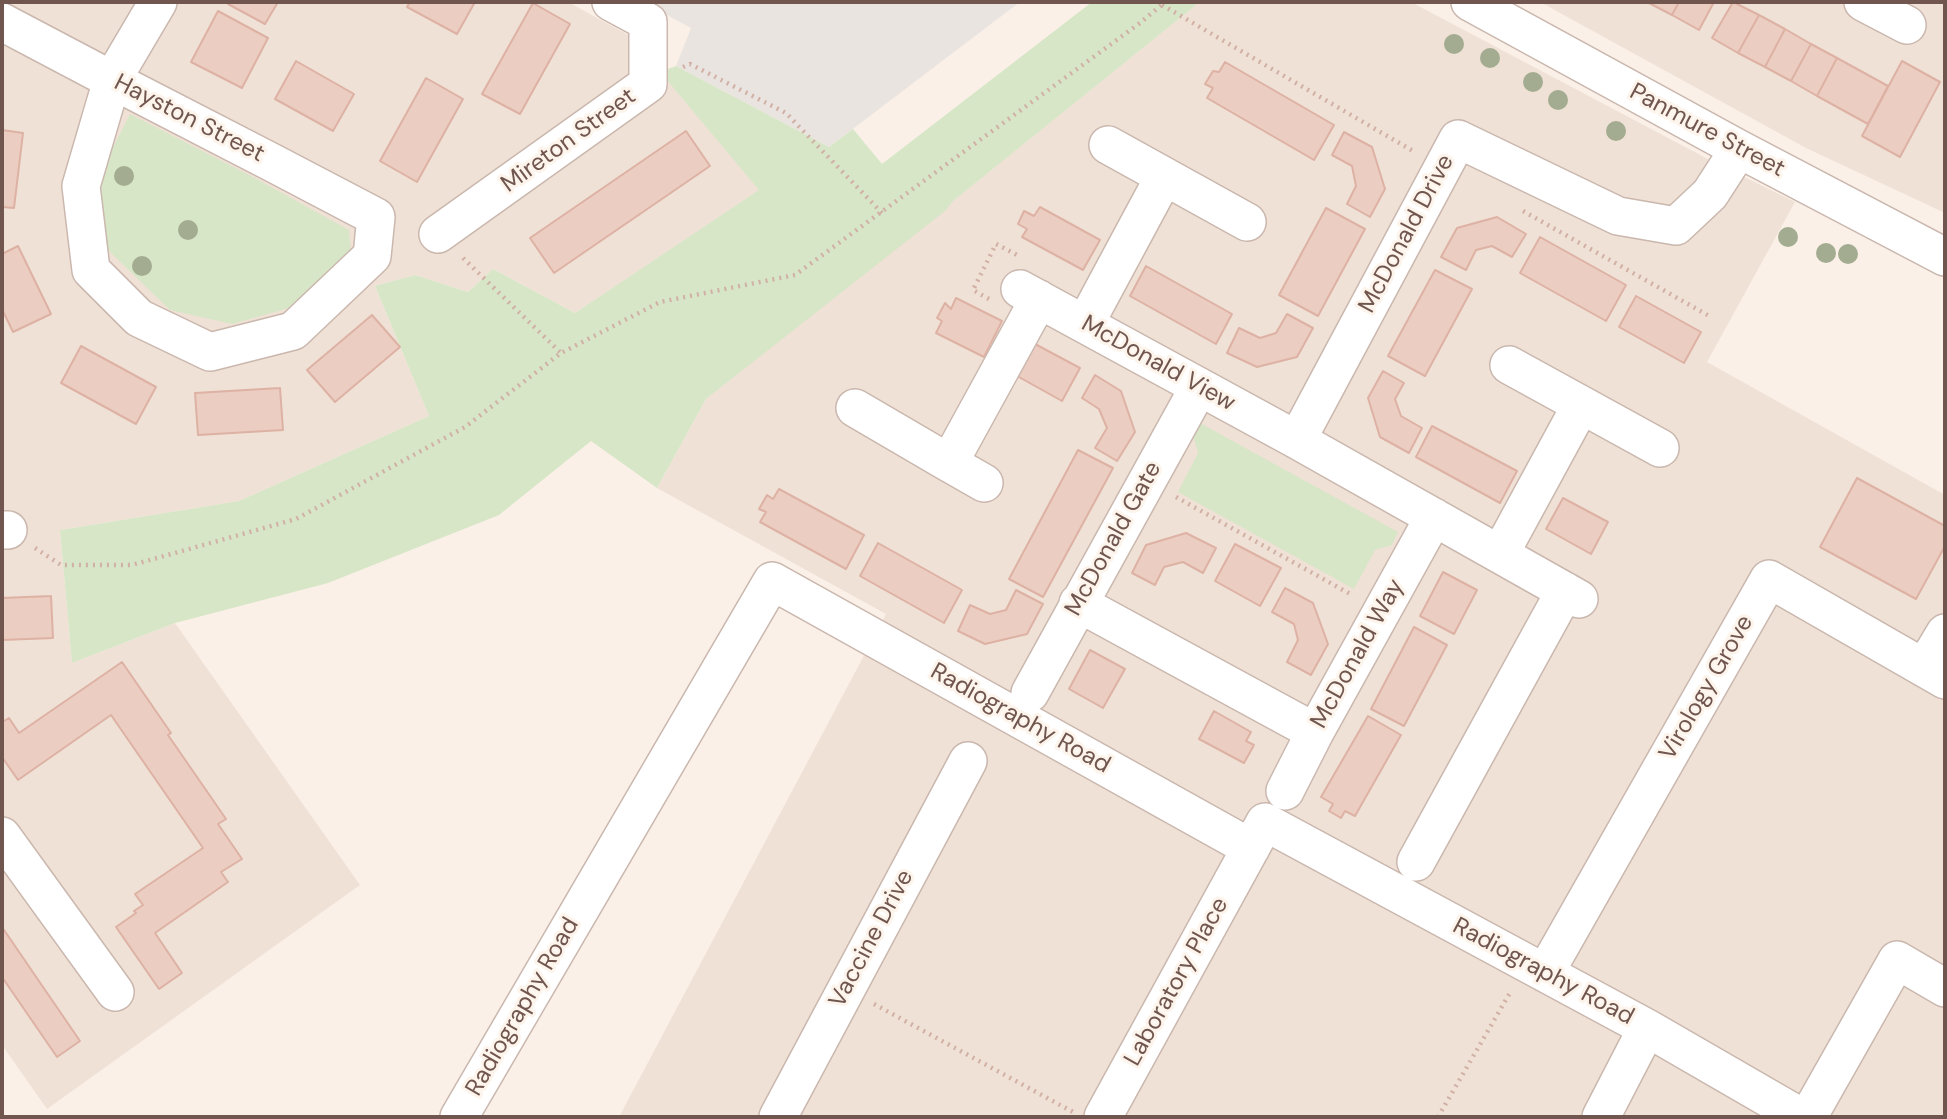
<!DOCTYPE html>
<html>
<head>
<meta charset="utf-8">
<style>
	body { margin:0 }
	#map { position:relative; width:1947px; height:1119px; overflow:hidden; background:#faf0e7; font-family:"DM Sans",sans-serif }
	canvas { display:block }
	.frame { position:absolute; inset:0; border:4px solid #70564e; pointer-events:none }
</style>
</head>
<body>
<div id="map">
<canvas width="1947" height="1119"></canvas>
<div class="frame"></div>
</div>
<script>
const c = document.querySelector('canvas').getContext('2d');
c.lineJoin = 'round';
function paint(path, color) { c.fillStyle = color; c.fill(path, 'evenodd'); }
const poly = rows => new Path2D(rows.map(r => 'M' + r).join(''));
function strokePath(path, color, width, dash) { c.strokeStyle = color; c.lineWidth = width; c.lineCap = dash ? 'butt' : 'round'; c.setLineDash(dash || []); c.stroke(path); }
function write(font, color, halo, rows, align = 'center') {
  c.font = font + ' "DM Sans",sans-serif'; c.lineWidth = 6; c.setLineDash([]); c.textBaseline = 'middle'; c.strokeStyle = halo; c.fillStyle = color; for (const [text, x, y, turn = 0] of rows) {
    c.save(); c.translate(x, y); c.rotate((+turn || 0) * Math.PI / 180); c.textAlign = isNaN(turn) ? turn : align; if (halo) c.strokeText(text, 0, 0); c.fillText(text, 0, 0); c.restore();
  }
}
const residential = poly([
	[2,2,568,2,630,36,760,190,575,313,493,269,468,292,415,275,375,286,429,416,239,501,60,530,72,663,175,623,360,885,47,1109,2,1045],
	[1200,2,1411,2,1706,158,1795,202,1707,362,1945,495,1945,1117,619,1117,886,614,657,488,706,399],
	[1540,2,1945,2,1945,213,1806,148]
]);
const industrial = poly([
	[643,2,1020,2,829,147,676,66,691,28]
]);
const green = poly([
	[1092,2,1200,2,953,201,945,211,706,399,657,488,591,441,499,515,328,583,175,623,72,663,60,530,239,501,429,416,375,286,415,275,468,292,493,269,575,313,759,190,660,72,676,66,829,147,853,129,882,164],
	[130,114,253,177,349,230,351,254,289,308,232,324,170,310,108,250,96,181],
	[1200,423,1398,532,1392,545,1375,550,1354,589,1178,492,1198,453,1193,435]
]);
const building = poly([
	[229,2,278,2,265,24,228,4,229,2],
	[410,2,475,2,457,34,407,7,410,2],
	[1647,2,1679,2,1672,15,1647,2],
	[1679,2,1714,2,1699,30,1672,15,1679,2],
	[1733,2,1759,15,1738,53,1712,38,1733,2],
	[533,3,570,24,520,114,482,94,533,3],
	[218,11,268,38,242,88,191,62,218,11],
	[1759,15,1785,29,1765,67,1738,53,1759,15],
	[1785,29,1811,44,1791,81,1765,67,1785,29],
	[1811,44,1837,58,1817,96,1791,81,1811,44],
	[1837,58,1888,86,1868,124,1817,96,1837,58],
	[296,61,354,94,333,131,275,99,296,61],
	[1902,61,1940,82,1900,157,1862,136,1902,61],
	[1225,62,1334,125,1314,160,1207,98,1213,88,1205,84,1213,71,1219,72,1225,62],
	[426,78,463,99,417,182,380,161,426,78],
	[2,130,23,133,14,208,2,207,2,130],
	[686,131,710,166,554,273,530,238,686,131],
	[1344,132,1372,147,1385,189,1370,217,1347,204,1356,186,1352,166,1332,155,1344,132],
	[1040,207,1100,240,1083,270,1022,237,1027,229,1018,224,1024,211,1034,216,1040,207],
	[1326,208,1365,229,1318,316,1279,295,1326,208],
	[1497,217,1526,234,1512,257,1492,246,1476,250,1466,270,1441,257,1457,228,1497,217],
	[1540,237,1626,285,1606,321,1520,273,1540,237],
	[18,246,51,314,13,332,2,309,2,254,18,246],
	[1146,266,1232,314,1216,344,1130,296,1146,266],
	[1435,270,1472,289,1425,376,1388,356,1435,270],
	[1636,296,1701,332,1684,363,1619,327,1636,296],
	[956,298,1002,321,984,357,936,333,942,321,937,318,945,303,951,309,956,298],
	[1287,314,1313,328,1297,357,1257,367,1227,353,1239,328,1260,338,1276,333,1287,314],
	[372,315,400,347,335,402,307,370,372,315],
	[1035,344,1080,368,1062,401,1017,376,1035,344],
	[81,346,156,387,136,424,61,383,81,346],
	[1383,371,1404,383,1395,399,1401,416,1422,428,1409,453,1380,437,1368,398,1383,371],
	[1095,375,1121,391,1135,432,1117,461,1095,448,1107,428,1099,409,1082,398,1095,375],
	[280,388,283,430,198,435,195,393,280,388],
	[1432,426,1517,471,1500,503,1416,457,1432,426],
	[1078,450,1113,468,1043,597,1009,579,1078,450],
	[1857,478,1945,526,1945,546,1916,599,1820,547,1857,478],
	[779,489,864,535,846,569,760,522,766,512,759,509,767,495,773,499,779,489],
	[1563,498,1608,522,1591,554,1546,529,1563,498],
	[1186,533,1216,548,1203,573,1183,562,1164,567,1155,585,1132,573,1146,545,1186,533],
	[878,543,962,590,944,623,860,576,878,543],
	[1235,544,1281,568,1260,606,1215,581,1235,544],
	[1443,572,1477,590,1454,634,1420,616,1443,572],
	[1285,588,1313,603,1328,644,1311,675,1287,662,1298,640,1294,624,1272,612,1285,588],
	[1016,590,1043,604,1027,634,985,644,958,631,970,605,990,614,1006,610,1016,590],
	[51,596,53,638,2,640,2,598,51,596],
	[1414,627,1447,645,1404,726,1371,709,1414,627],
	[1090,650,1125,669,1103,708,1069,689,1090,650],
	[122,662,171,733,168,735,226,819,218,824,242,859,221,872,228,882,155,933,182,973,159,989,116,927,136,913,134,911,143,905,135,894,203,848,111,715,18,780,2,757,2,722,9,718,19,733,122,662],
	[1214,711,1251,732,1246,741,1254,745,1244,763,1199,739,1214,711],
	[1368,716,1401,735,1355,816,1345,811,1341,818,1329,811,1333,804,1321,797,1368,716],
	[2,927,80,1041,57,1057,2,977,2,927]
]);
const path = poly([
	[1162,5,1413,151],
	[683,67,690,64,786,113,882,213],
	[1523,211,1711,317],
	[463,258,561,353],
	[989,299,973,290,996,244,1017,255],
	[1176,497,1352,595],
	[35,548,61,565,132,565,296,519,465,427,561,353,660,302,795,275,1140,23,1165,2],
	[874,1004,1073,1112],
	[1438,1117,1511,991]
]);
const minor = poly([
	[1470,2,1739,149,1945,257],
	[1863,2,1907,25],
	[2,22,112,80,273,163,376,217,372,256,293,331,210,352,139,318,91,270,81,186,112,80,158,2],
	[1108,145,1247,222],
	[438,234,648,84,648,22,611,2],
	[1020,289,1297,440,1579,599],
	[1085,324,1164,177],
	[1509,365,1660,448],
	[855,408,949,463,1039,299],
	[1297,440,1458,139,1618,216,1676,226,1710,194,1739,149],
	[949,463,984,483],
	[2,530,8,530],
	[1500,554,1581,405],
	[1078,603,1315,732],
	[1924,668,1945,633],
	[1030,693,1199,387],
	[1285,791,1315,732,1434,517],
	[2,836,115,992],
	[1416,862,1565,591],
	[1545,973,1769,579,1945,680],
	[459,1117,772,581,1251,848],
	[778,1117,968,761],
	[1103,1117,1265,822,1647,1028,1801,1117],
	[1601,1117,1647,1028],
	[1808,1117,1897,960,1945,988]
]);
const trees = [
	[1454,44],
	[1490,58],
	[1533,82],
	[1558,100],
	[1616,131],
	[124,176],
	[188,230],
	[1788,237],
	[1826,253],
	[1848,254],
	[142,266]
];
const streetNames = [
	["Hayston Street",189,119,27],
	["Panmure Street",1707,131,28],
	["Mireton Street",569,141,-36],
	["McDonald Drive",1407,234,-62],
	["McDonald View",1158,364,29],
	["McDonald Gate",1114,539,-61],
	["McDonald Way",1358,654,-61],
	["Virology Grove",1707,688,-60],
	["Radiography Road",1020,719,29],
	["Vaccine Drive",872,939,-62],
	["Radiography Road",1543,972,28],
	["Laboratory Place",1177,982,-61],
	["Radiography Road",523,1007,-60]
];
paint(residential, '#f0e1d6');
paint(industrial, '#eae4e0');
paint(green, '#d7e6c7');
paint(building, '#eccdc1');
strokePath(building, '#ddb2a4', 2);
strokePath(minor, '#cab7ae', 40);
strokePath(path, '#d1b0a5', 4.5, [2, 5]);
strokePath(minor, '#fff', 37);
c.fillStyle = '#a3ac90';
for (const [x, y] of trees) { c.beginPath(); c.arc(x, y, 10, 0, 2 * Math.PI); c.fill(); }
write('24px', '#70564e', '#fdf4ec', streetNames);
</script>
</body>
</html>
